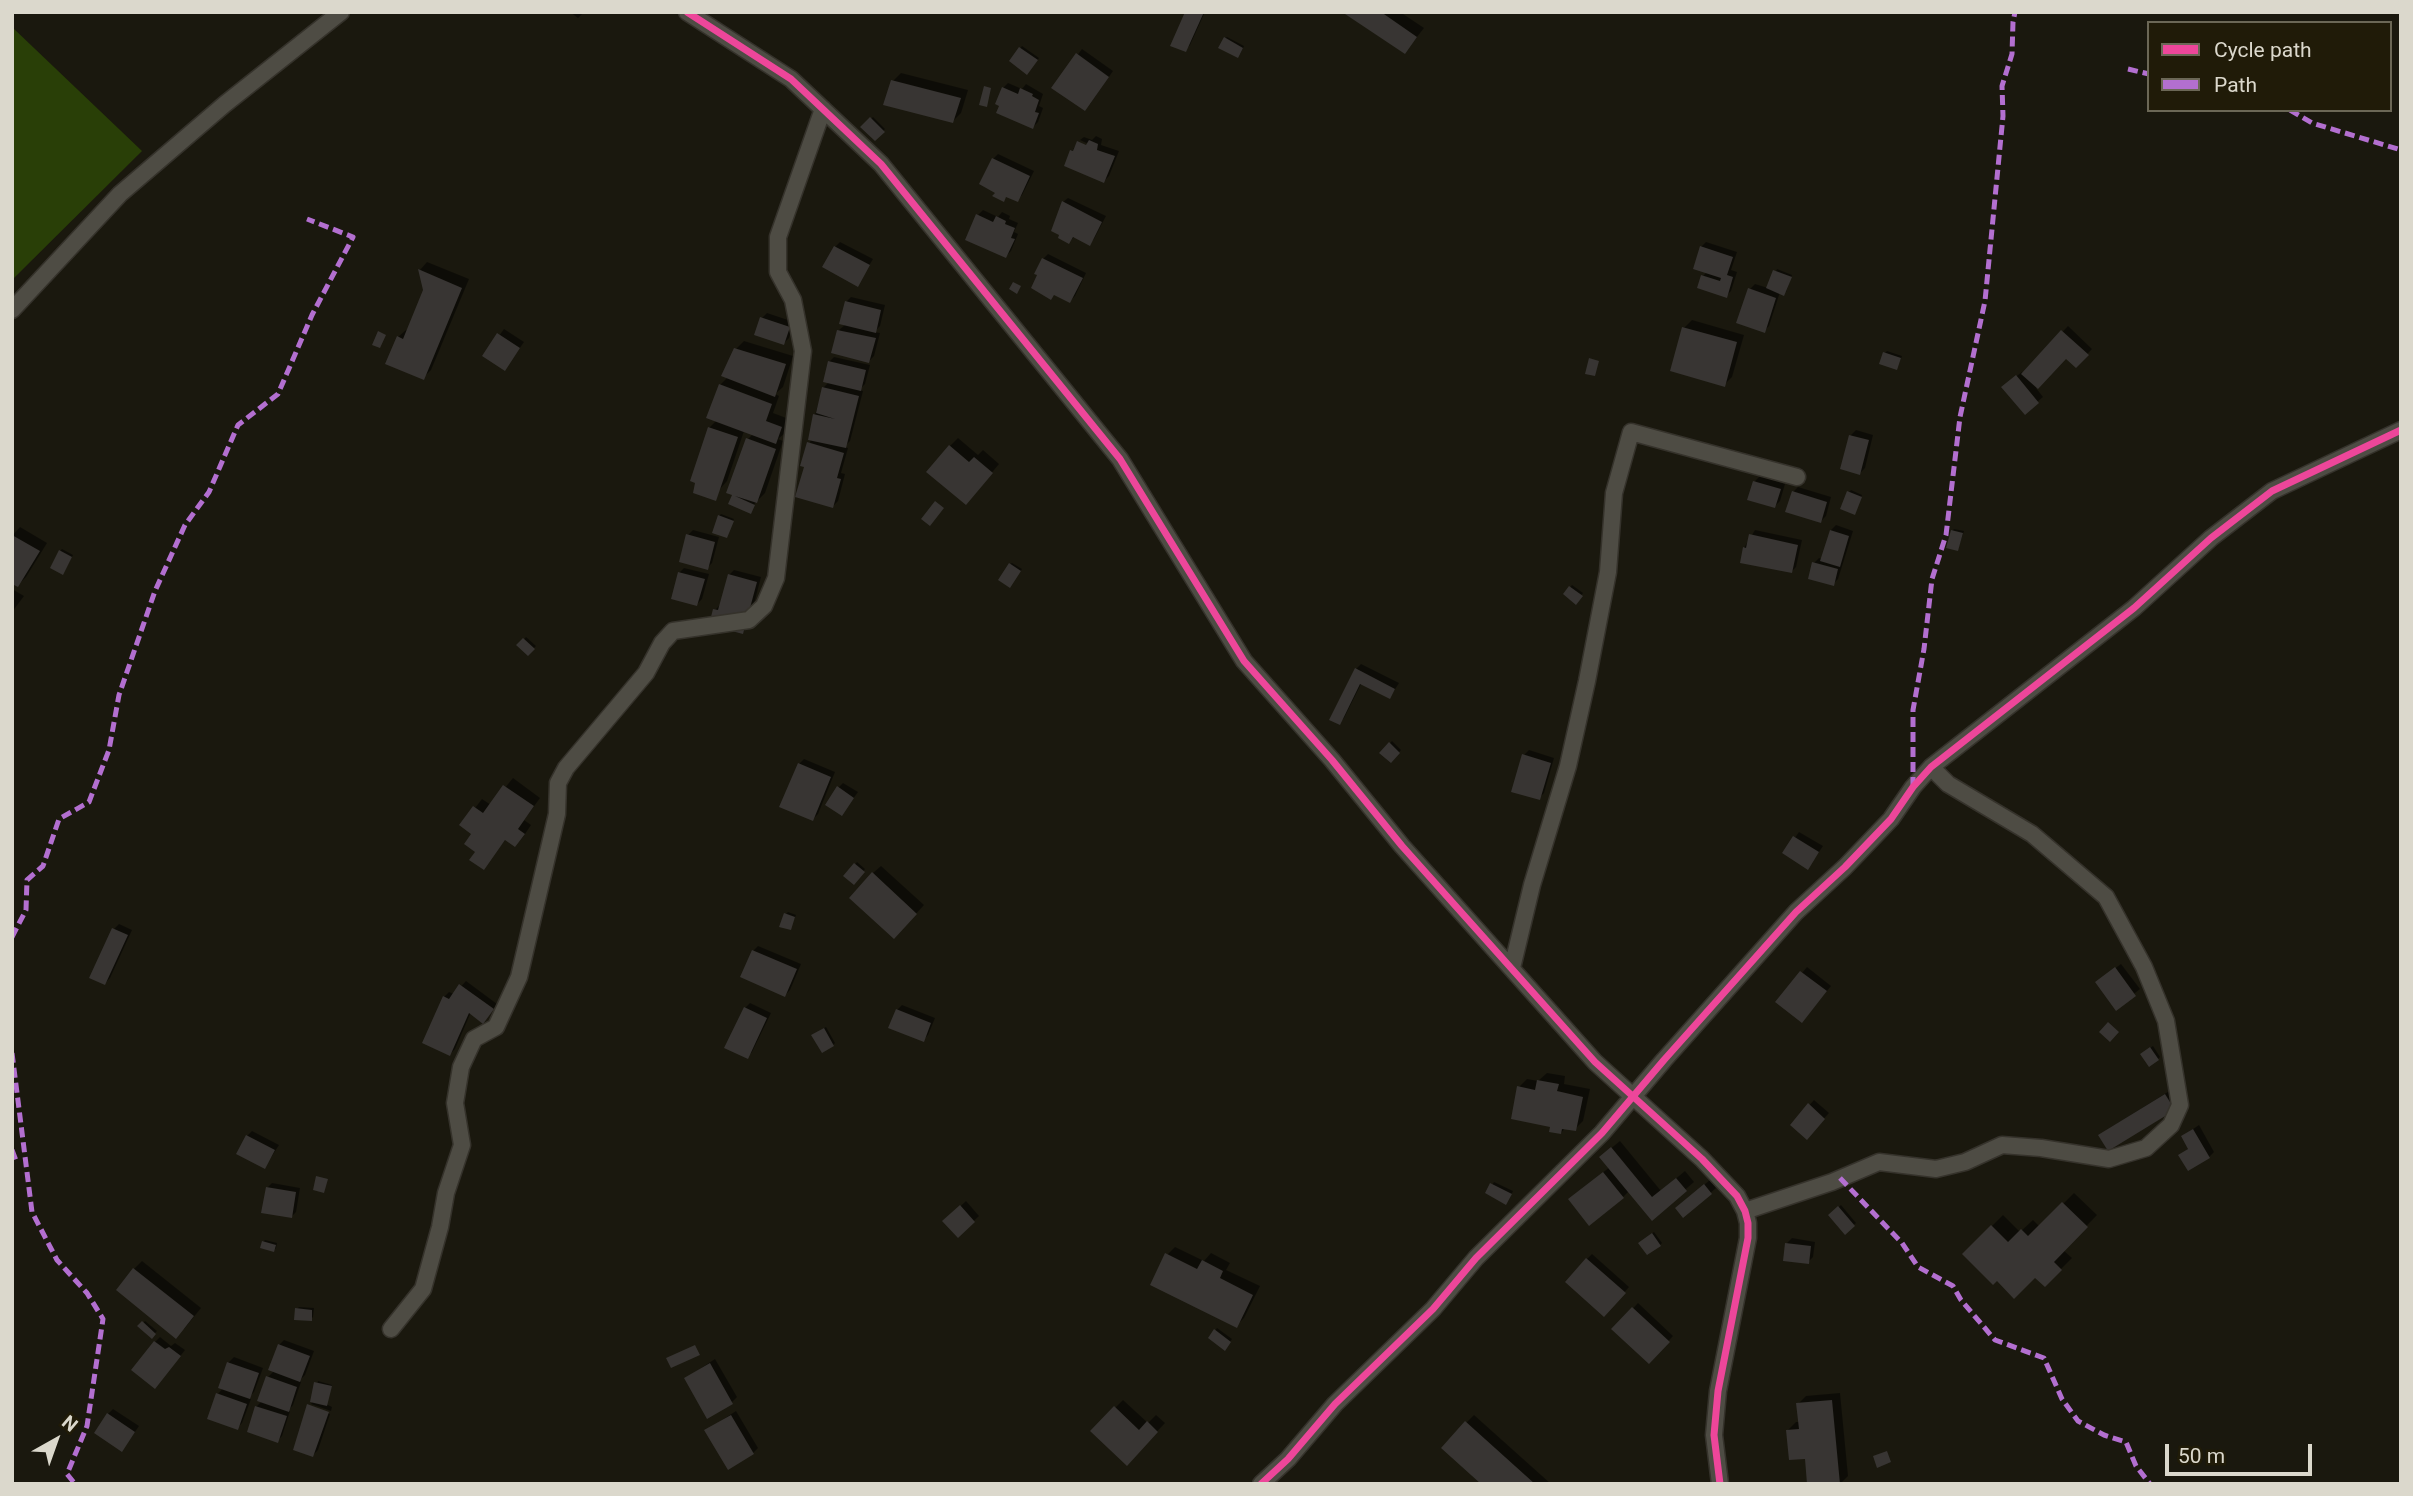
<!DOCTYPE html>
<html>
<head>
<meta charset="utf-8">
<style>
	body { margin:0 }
	#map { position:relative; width:2413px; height:1496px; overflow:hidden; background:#1a180e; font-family:Roboto,sans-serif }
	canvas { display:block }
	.frame { position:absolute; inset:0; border:14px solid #dbd8cc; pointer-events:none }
	.legend { position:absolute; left:2147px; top:21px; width:245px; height:91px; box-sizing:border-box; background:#201b08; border:2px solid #6b6756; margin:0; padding:9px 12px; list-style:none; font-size:21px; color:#dbd8cc }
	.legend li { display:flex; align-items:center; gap:14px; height:35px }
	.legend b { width:35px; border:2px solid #6b6756 }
	.north { position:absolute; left:21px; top:1405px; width:70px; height:70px; -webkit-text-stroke:5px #201b08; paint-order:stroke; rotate:40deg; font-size:19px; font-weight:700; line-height:28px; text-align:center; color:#dbd8cc }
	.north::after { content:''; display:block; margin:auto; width:24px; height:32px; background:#dbd8cc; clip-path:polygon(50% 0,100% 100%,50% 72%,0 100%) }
	.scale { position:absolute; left:2165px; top:1444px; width:147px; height:32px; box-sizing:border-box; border:4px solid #dbd8cc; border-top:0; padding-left:9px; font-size:21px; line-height:24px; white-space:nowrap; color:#dbd8cc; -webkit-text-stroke:5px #201b08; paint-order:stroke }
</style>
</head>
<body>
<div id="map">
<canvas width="2413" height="1496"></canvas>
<div class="frame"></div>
<ul class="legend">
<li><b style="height:9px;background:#ed469a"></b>Cycle path</li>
<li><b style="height:9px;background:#b36fd0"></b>Path</li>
</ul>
<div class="north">N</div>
<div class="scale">50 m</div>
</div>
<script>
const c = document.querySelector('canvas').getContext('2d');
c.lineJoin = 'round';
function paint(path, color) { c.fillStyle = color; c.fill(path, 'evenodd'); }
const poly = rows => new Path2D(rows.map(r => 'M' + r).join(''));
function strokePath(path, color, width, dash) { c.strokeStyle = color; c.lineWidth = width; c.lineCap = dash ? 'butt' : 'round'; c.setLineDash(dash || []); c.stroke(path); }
const green = poly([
	[12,27,142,151,12,280]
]);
const shadow = poly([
	[570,12,584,12,578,18],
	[1187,12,1205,12,1190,45,1185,50],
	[1345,12,1400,12,1424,28,1405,52],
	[1227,37,1244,46,1240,54,1225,38],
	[1022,46,1039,58,1029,71,1011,61],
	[1082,49,1113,71,1090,104,1054,87],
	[901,73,968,90,961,113,953,121,893,81],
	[1008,83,1022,89,1026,84,1043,94,1039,106,1043,108,1038,122,1033,127,1003,88],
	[873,117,885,129,875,139,863,127],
	[1096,136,1102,139,1101,145,1119,151,1109,176,1104,181,1066,165,1071,150,1081,154,1073,149,1076,146,1093,150,1095,147,1080,140,1084,137,1092,140],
	[998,154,1034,171,1022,195,1017,200,993,159],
	[1068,198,1106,216,1094,239,1089,244,1075,236,1069,242,1063,202],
	[983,210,998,217,1002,212,1010,216,1009,219,1018,223,1014,232,1018,234,1011,251,1006,256,978,215],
	[840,242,873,259,858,284,835,247],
	[1706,242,1737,252,1731,270,1737,272,1731,291,1726,296,1703,276,1707,272,1701,247],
	[1048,254,1086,273,1075,296,1070,301,1055,294,1051,298,1043,259],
	[427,262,469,279,431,370,423,378,398,337,406,330,409,331,425,290,420,270],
	[1777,269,1792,275,1786,292,1780,292,1769,326,1764,331,1750,289,1755,284,1768,288],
	[851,297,885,305,880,326,874,332,880,333,874,356,869,361,839,330,846,324,846,302],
	[767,313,794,322,789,338,784,343,762,318],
	[1692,320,1744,335,1732,377,1724,385,1684,328],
	[2068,326,2092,349,2076,366,2066,356,2036,388,2043,397,2025,412,2009,382,2022,372,2023,374],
	[504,329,524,342,505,369,485,355],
	[744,341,793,356,783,387,775,394,779,396,773,413,789,419,784,434,778,439,783,441,765,493,755,503,751,512,730,503,748,439,753,434,744,431,727,481,720,489,709,428,717,420,720,385,728,377,736,349],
	[1887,351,1902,356,1897,368,1885,353],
	[834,357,870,365,865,384,859,390,863,391,850,441,844,447,848,448,841,473,845,474,838,501,833,506,806,466,815,415,823,388,829,382,829,362],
	[1856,430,1873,435,1865,468,1860,473,1851,435],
	[958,438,978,455,983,450,999,464,973,495,950,446],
	[1760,476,1785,484,1780,501,1775,506,1755,481],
	[1798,487,1831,497,1826,516,1821,521,1793,492],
	[1851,490,1862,495,1856,511,1849,492],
	[721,514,734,519,727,536,719,516],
	[1836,525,1853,531,1838,579,1833,584,1814,563,1819,558,1822,559,1831,530],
	[20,527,47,543,26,577,18,585,15,583,12,587,12,536],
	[1954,529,1964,531,1958,549,1952,531],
	[693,530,719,537,712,563,707,568,688,535],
	[1755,530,1802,540,1796,567,1791,572,1744,548],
	[62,549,73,555,65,570,60,551],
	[1012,563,1022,569,1012,583,1010,564],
	[684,568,709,574,702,599,697,604,679,573],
	[734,570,761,577,748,627,743,632,715,610,720,605,729,575],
	[1572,585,1583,593,1576,602,1565,594],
	[12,589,24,596,12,612],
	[526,637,536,646,528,654,519,645],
	[1361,664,1399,683,1390,697,1362,682,1344,718,1339,723,1356,669],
	[1392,741,1401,750,1391,761,1382,752],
	[1529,750,1554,758,1544,793,1539,798,1524,755],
	[804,759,835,772,818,814,813,819,799,764],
	[513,778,540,798,524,820,531,825,523,837,515,845,506,839,483,868,474,833,462,825,482,799,491,805],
	[843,783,858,792,842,814,838,788],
	[1799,832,1823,846,1812,862,1784,853],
	[857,862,865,869,854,883,846,876],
	[881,866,924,905,902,929,873,873],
	[788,912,796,915,790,928,786,914],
	[119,924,132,930,110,978,105,983,114,929],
	[758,946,801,964,790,990,785,995,753,951],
	[2121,964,2140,989,2116,1008,2102,978],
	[1807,967,1831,986,1807,1016,1778,1002],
	[466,981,497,1004,488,1016,471,1012,455,1049,450,1054,444,997,449,992,454,994],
	[750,1003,771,1013,752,1052,747,1057,745,1008],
	[902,1005,935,1018,928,1035,923,1040,897,1010],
	[826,1027,835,1043,833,1045,816,1033],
	[2153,1046,2160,1057,2158,1059,2144,1052],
	[1547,1073,1565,1076,1564,1084,1590,1089,1583,1121,1575,1129,1566,1127,1561,1133,1519,1087,1527,1079,1538,1081],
	[2171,1090,2179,1103,2105,1131],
	[1814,1100,1829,1113,1807,1137,1792,1124],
	[2199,1125,2214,1152,2209,1157,2181,1155,2189,1148,2183,1136],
	[252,1131,279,1145,265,1167,247,1136],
	[1620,1141,1661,1191,1685,1171,1694,1182,1652,1218,1629,1191,1623,1197,1575,1194,1610,1167,1609,1150],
	[1710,1180,1716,1188,1684,1216,1682,1203],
	[1494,1182,1513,1191,1508,1201,1487,1193],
	[272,1183,300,1188,296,1212,291,1217,267,1188],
	[2074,1193,2097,1215,2063,1250,2072,1258,2045,1285,2035,1275,1997,1279,1964,1254,2003,1215,2020,1232,2033,1220,2040,1227],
	[966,1201,979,1216,958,1236,945,1221],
	[1841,1205,1856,1223,1845,1232,1830,1215],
	[1654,1232,1662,1243,1660,1245,1642,1241],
	[1792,1238,1815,1242,1813,1257,1808,1262,1787,1243],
	[265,1240,277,1243,276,1248,274,1250,263,1242],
	[1175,1247,1204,1261,1211,1253,1230,1263,1226,1270,1260,1286,1244,1318,1236,1326,1167,1255],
	[1592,1254,1629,1287,1604,1315,1587,1259],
	[142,1261,201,1308,184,1329,134,1269],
	[1638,1303,1673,1336,1649,1362,1614,1329],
	[299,1307,314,1308,313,1317,311,1319,297,1309],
	[145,1321,157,1331,151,1337,140,1326],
	[1217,1328,1232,1339,1225,1348,1210,1338],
	[160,1337,171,1346,175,1343,185,1350,160,1382,155,1342],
	[284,1340,314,1351,305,1375,299,1381,301,1382,293,1405,288,1411,290,1411,282,1436,277,1441,256,1407,262,1401,268,1377,274,1371,279,1345],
	[234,1357,263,1368,254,1392,248,1398,251,1399,242,1423,237,1428,218,1394,223,1388,220,1387,229,1362],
	[715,1359,737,1397,732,1402,686,1378],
	[318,1381,332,1385,326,1404,332,1407,331,1411,311,1404,313,1401],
	[1840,1393,1848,1476,1840,1484,1809,1484,1806,1457,1788,1430,1796,1422,1800,1422,1798,1404,1806,1396],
	[1123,1400,1148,1423,1156,1415,1165,1423,1127,1463,1092,1431],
	[309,1407,330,1414,318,1450,313,1455],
	[113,1409,139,1426,126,1445,108,1414],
	[736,1411,758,1448,753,1453,707,1430],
	[1474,1415,1551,1484,1483,1484,1466,1423]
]);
const building = poly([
	[1185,12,1204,12,1186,52,1170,46],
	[1342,12,1381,12,1417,37,1405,54],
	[1224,37,1243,48,1238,58,1218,48],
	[1019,47,1038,60,1027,75,1009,61],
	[1076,53,1109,77,1085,111,1051,88],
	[891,80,961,98,953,123,883,105],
	[984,86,991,88,987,107,979,105],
	[1002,87,1018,94,1020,88,1033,94,1032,96,1039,100,1035,112,1039,113,1033,129,996,113,999,106,995,104],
	[870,117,885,132,875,141,860,127],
	[1089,140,1098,144,1097,150,1115,156,1104,183,1064,166,1070,150,1073,151,1077,141,1086,145],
	[992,158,1030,176,1018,202,1006,197,1004,202,992,196,995,193,979,184],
	[1062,201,1102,222,1090,246,1073,237,1069,244,1058,238,1059,235,1051,231],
	[976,214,993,222,996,216,1006,221,1005,224,1015,228,1011,238,1015,239,1006,258,965,240],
	[834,246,870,265,858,287,822,267],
	[1700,246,1733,257,1727,275,1733,277,1727,298,1697,288,1701,275,1720,281,1721,278,1693,269],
	[1042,258,1083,278,1070,303,1054,295,1051,300,1031,288,1037,275,1034,274],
	[418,269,462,288,424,380,385,364,397,336,403,339,423,290],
	[1773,270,1792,277,1784,296,1766,288],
	[1013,282,1021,286,1017,294,1009,289],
	[1748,288,1776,298,1765,333,1736,323],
	[845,301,881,310,876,333,839,324],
	[760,317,790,327,784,345,754,335],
	[1682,327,1737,342,1725,387,1670,371],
	[837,330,876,338,869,363,831,353],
	[2061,330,2089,355,2076,368,2066,359,2038,389,2021,374],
	[378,331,386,335,380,348,372,345],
	[497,333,520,348,505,371,482,356],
	[734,348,786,364,775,397,721,376],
	[1883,352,1901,358,1897,370,1879,364],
	[1589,358,1599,361,1595,376,1585,374],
	[828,361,866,370,861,391,823,382],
	[2016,375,2039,403,2025,415,2001,387],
	[719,384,772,404,766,421,782,427,776,444,706,418],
	[822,387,859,396,846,448,808,440,813,414,835,419,816,413],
	[708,427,738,437,716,501,693,493,695,483,690,481],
	[1849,435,1869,440,1860,475,1840,469],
	[746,438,776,449,757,503,735,496,755,505,751,514,728,504,732,495,726,493],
	[807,442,844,453,837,478,841,479,833,508,795,497,804,467,800,466],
	[949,445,969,462,974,457,993,473,966,505,926,472],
	[1753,481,1781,489,1775,508,1747,500],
	[1792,491,1827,502,1821,523,1785,512],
	[1847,491,1862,497,1855,515,1840,509],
	[935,501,944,508,930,526,921,519],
	[718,515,734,521,727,538,712,533],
	[1830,530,1849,536,1840,567,1820,561],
	[1951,530,1963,533,1958,551,1946,548],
	[686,534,715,542,708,570,679,562],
	[1749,534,1798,545,1792,573,1740,563,1743,547,1746,548],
	[12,535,40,551,18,587,12,584],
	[59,550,72,557,63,575,50,568],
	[1812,562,1838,569,1834,586,1808,579],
	[1009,563,1021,571,1010,588,998,580],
	[678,572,705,579,697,606,671,599],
	[728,574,757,582,743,634,709,625,713,609,718,610],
	[1569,586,1583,596,1576,605,1563,594],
	[523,638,535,649,528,656,516,645],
	[1355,668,1395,689,1390,699,1360,684,1340,725,1329,720],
	[1389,742,1400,753,1391,763,1379,753],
	[1522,754,1551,763,1540,800,1511,792],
	[798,763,831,777,813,821,779,807],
	[503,785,534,806,518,829,525,834,515,847,505,840,484,870,469,860,475,852,464,844,471,834,459,825,473,806,483,813],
	[837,786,854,798,842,816,825,805],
	[1793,836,1819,852,1808,870,1782,853],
	[854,863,865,872,854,885,843,876],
	[872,872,917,914,894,939,849,898],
	[784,913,795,917,791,930,779,927],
	[112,928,128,935,105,985,89,978],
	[752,950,797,969,785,997,740,977],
	[2115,967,2136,996,2116,1011,2095,982],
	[1800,971,1827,991,1802,1023,1775,1002],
	[459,984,494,1009,483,1024,469,1013,450,1056,422,1043,443,996,449,999],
	[744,1007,767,1018,748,1059,724,1048],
	[896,1009,931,1023,924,1042,888,1028],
	[2108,1022,2119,1032,2110,1042,2099,1032],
	[824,1028,834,1046,822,1053,811,1035],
	[2150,1047,2159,1060,2149,1067,2140,1054],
	[1537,1080,1559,1084,1557,1091,1583,1097,1576,1131,1562,1129,1561,1134,1549,1132,1550,1127,1511,1119,1517,1086,1535,1090],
	[2165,1094,2175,1110,2108,1151,2098,1135],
	[1808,1103,1825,1119,1807,1140,1790,1125],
	[2193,1129,2210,1158,2188,1171,2178,1155,2188,1149,2181,1136],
	[246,1135,275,1150,265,1169,236,1154],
	[1611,1147,1652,1197,1676,1178,1687,1191,1652,1221,1599,1157],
	[1603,1172,1624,1198,1589,1226,1568,1199],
	[316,1176,328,1179,324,1193,313,1190],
	[1490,1183,1512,1194,1506,1205,1485,1193],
	[1704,1184,1712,1194,1683,1218,1675,1208],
	[266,1187,296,1192,292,1218,261,1213],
	[2062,1202,2088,1227,2054,1262,2062,1270,2045,1287,2035,1278,2014,1299,1997,1281,1993,1285,1962,1254,1991,1225,2008,1242,2021,1229,2028,1236],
	[960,1205,975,1222,958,1238,942,1221],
	[1838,1206,1855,1226,1845,1235,1828,1215],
	[1652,1233,1661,1246,1647,1255,1638,1243],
	[262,1241,276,1245,274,1252,260,1248],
	[1785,1243,1811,1246,1809,1264,1783,1261],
	[1165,1253,1197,1269,1202,1260,1223,1271,1220,1278,1253,1295,1237,1328,1150,1285],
	[1586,1258,1626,1293,1604,1317,1565,1282],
	[133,1268,194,1316,176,1339,116,1290],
	[1632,1307,1670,1342,1649,1364,1611,1329],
	[295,1308,312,1310,312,1321,294,1320],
	[142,1321,156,1334,152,1339,137,1326],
	[1214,1329,1231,1342,1225,1351,1208,1338],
	[154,1341,165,1349,169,1347,181,1356,155,1389,131,1370],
	[278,1344,310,1356,300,1382,268,1370],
	[695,1345,700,1355,671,1368,666,1358],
	[227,1362,259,1373,250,1399,218,1388],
	[710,1363,733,1404,707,1419,684,1378],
	[266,1376,297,1387,289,1412,257,1401],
	[314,1382,332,1386,327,1406,310,1402],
	[216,1393,247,1404,238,1430,207,1419],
	[1832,1400,1840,1484,1807,1484,1805,1459,1789,1460,1786,1430,1799,1429,1796,1403],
	[307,1404,329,1412,313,1457,293,1450],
	[255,1406,287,1416,278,1443,247,1432],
	[1114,1406,1139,1430,1147,1421,1158,1432,1127,1466,1090,1431],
	[107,1413,135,1432,122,1452,94,1433],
	[731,1415,754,1454,728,1470,704,1430],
	[1465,1421,1535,1484,1481,1484,1441,1448],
	[1887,1451,1891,1462,1877,1468,1873,1456]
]);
const minor = poly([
	[687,12,791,79,881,164,1120,459,1244,661,1332,760,1402,846,1595,1062,1702,1159,1737,1196,1745,1211,1748,1223,1748,1238,1718,1391,1714,1435,1720,1484],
	[12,310,120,194,225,104,341,12],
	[1512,968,1532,885,1568,766,1587,681,1608,572,1614,493,1631,432,1797,477],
	[1745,1211,1832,1182,1879,1162,1936,1169,1965,1162,2002,1145,2041,1148,2109,1159,2146,1148,2171,1125,2180,1105,2166,1021,2144,967,2106,897,2032,834,1948,784,1931,767],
	[391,1329,423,1289,440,1227,446,1193,462,1145,455,1103,461,1067,474,1039,496,1027,519,977,557,814,558,783,566,768,646,673,662,643,673,631,749,620,764,606,776,578,803,351,793,300,778,272,778,237,823,109],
	[1261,1484,1288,1459,1335,1404,1433,1309,1476,1258,1602,1133,1664,1060,1796,912,1845,867,1891,819,1913,787,1931,767,2134,608,2211,538,2272,491,2401,430]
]);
const quiet = poly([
	[2128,69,2149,74],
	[2290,110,2312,123,2401,150],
	[1913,787,1913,710,1924,649,1932,579,1946,535,1960,417,1985,301,2003,116,2002,86,2012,54,2013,22,2015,12],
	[12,937,26,910,27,880,43,866,59,819,89,802,109,750,119,695,155,591,185,525,209,492,238,425,278,394,312,315,353,237,307,219],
	[12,1053,32,1212,57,1260,87,1293,103,1319,87,1426,67,1474,75,1484],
	[12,1150,17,1163],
	[1840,1178,1902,1243,1918,1267,1953,1286,1961,1300,1995,1340,2044,1358,2062,1399,2078,1421,2104,1435,2126,1442,2136,1466,2150,1484]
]);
const cycleway = poly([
	[687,12,791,79,881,164,1120,459,1244,661,1332,760,1402,846,1595,1062,1702,1159,1737,1196,1745,1211,1748,1223,1748,1238,1718,1391,1714,1435,1720,1484],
	[1261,1484,1288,1459,1335,1404,1433,1309,1476,1258,1602,1133,1664,1060,1796,912,1845,867,1891,819,1913,787,1931,767,2134,608,2211,538,2272,491,2401,430]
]);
paint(green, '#293f07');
paint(shadow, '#0007');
paint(building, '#383533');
strokePath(minor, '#35322b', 19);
strokePath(minor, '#4e4c44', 16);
strokePath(quiet, '#b36fd0', 5, [10, 5]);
strokePath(cycleway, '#ed469a', 7);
</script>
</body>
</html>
